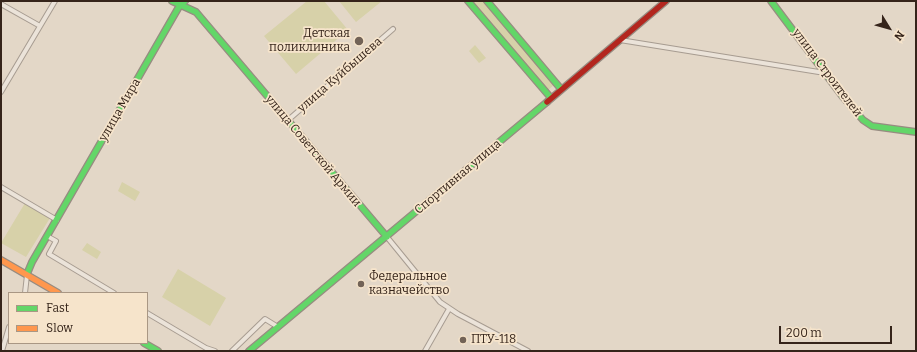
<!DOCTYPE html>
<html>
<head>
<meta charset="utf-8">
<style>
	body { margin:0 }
	#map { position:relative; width:917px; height:352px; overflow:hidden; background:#e3d7c7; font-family:Bitter,serif }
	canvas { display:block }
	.frame { position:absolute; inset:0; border:2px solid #35241a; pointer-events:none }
	.legend { position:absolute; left:8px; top:292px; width:140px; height:52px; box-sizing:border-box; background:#f6e4cb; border:1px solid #a99784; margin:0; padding:5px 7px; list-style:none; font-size:12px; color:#35241a }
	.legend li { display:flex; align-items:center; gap:8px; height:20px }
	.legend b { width:20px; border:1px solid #a99784 }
	.north { position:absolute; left:869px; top:8px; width:40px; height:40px; -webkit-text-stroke:3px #f6e4cb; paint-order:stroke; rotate:127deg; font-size:11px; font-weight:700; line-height:16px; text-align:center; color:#35241a }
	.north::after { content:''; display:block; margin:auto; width:14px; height:18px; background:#35241a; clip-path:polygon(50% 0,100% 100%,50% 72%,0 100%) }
	.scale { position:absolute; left:779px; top:326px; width:113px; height:18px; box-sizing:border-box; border:2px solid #35241a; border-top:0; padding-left:5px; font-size:12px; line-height:14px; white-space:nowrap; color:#35241a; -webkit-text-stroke:3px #f6e4cb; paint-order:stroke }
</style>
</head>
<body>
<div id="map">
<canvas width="917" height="352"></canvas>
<div class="frame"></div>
<ul class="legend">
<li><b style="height:5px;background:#63d668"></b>Fast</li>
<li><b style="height:5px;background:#ff974d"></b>Slow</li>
</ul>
<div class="north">N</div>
<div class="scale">200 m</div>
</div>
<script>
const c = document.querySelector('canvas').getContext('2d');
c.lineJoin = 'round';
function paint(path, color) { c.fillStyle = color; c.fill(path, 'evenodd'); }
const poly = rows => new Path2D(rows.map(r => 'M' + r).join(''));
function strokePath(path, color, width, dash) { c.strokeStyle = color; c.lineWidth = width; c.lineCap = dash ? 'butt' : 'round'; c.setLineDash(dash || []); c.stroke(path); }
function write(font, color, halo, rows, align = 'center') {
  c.font = font + ' Bitter,serif'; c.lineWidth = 3.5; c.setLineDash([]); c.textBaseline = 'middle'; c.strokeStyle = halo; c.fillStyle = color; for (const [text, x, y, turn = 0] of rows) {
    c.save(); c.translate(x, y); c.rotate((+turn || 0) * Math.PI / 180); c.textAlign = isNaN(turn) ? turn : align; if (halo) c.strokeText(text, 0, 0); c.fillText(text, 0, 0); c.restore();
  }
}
const green = poly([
	[307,1,324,1,348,30,296,74,264,36],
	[339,1,382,1,356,22],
	[471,1,483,1,554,85,547,91],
	[475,45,486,58,479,63,469,51],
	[122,182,140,192,135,201,118,191],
	[25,203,50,218,26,257,1,243],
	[87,243,101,252,97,259,82,250],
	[178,269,226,298,210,326,162,297]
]);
const street = poly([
	[1,4,40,26],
	[620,40,825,73],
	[1,92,55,1],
	[287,121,393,29],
	[1,187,57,220],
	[47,236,56,241,49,254,114,293],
	[387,237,440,302,458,314,528,351],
	[25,293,27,275],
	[147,313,206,348,215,351],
	[2,351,9,327],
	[232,351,265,319,278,327],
	[425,351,449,309]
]);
const fast = poly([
	[172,1,196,12,387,237],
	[468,1,551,98],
	[487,1,561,89],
	[771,1,843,97,863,120,872,126,916,132],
	[27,274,32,262,180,5,185,1],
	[144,343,158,351],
	[249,351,547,102]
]);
const slow = poly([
	[1,260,58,293]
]);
const jam = poly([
	[547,102,666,1]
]);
const markers = [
	[359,41,5,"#726357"],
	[361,284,4,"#726357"],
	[463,340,4,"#726357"]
];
const poiNames = [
	["Детская",350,34,"right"],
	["поликлиника",350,48,"right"],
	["Федеральное",369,277],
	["казначейство",369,291],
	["ПТУ-118",471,340]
];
const streetNames = [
	["улица Строителей",827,73,53],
	["улица Куйбышева",340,75,-41],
	["улица Мира",120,110,-60],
	["улица Советской Армии",313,151,50],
	["Спортивная улица",458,177,-40]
];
paint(green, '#d7d1a9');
strokePath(street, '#a79c91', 6);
strokePath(fast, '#978c81', 8);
strokePath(slow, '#978c81', 8);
strokePath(jam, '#978c81', 8);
strokePath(street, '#ebe3d9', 4);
strokePath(fast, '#63d668', 5.5);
strokePath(slow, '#ff974d', 5.5);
strokePath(jam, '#b3261e', 5.5);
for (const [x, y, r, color] of markers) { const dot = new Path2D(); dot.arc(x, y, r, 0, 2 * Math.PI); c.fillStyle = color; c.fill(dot); strokePath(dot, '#f6e4cb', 1.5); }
write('12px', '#35241a', '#f6e4cb', poiNames, 'left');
write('12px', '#35241a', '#f6e4cb', streetNames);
</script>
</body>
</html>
